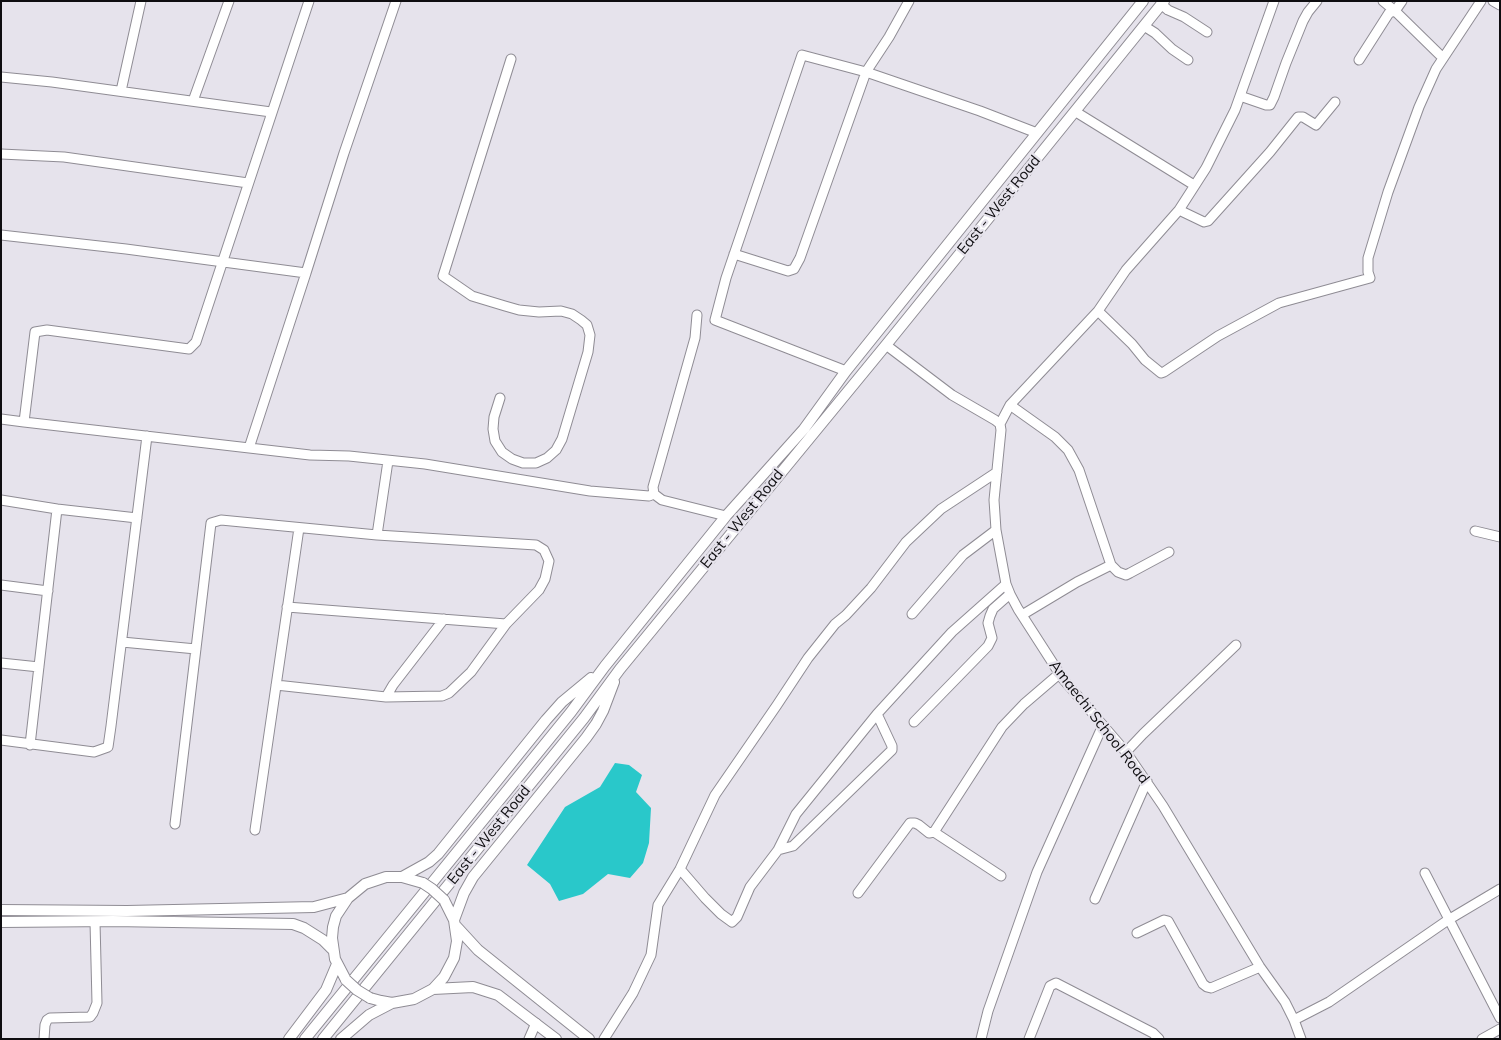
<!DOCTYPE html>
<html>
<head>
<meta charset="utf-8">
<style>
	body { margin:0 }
	#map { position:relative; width:1501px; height:1040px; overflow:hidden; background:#e6e3ec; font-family:Mulish,sans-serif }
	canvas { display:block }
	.frame { position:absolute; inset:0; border:2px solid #0e0d10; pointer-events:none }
</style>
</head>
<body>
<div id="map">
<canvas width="1501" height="1040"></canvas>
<div class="frame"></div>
</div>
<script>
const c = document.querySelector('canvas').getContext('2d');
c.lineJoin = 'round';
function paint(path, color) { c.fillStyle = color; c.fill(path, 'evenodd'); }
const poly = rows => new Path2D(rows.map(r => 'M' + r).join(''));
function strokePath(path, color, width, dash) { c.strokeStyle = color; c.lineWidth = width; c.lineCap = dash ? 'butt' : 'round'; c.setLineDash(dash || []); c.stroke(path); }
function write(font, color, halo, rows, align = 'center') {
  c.font = font + ' Mulish,sans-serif'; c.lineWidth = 4.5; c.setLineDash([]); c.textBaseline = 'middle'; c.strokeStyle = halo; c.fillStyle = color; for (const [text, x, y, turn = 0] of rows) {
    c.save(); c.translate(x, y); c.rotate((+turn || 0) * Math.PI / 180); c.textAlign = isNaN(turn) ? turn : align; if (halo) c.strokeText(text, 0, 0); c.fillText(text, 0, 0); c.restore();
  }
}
const water = poly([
	[615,763,629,765,642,775,636,792,651,808,649,843,643,863,630,878,608,874,583,894,559,901,550,884,527,865,565,807,600,787]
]);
const minor = poly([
	[1383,1,1395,11,1443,58],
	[1493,1,1500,5],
	[1161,4,1168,10,1184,17,1207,32],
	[1144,26,1155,33,1172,49,1188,60],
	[1359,60,1389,13,1395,11,1402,1],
	[1,77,52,82,271,112],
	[121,91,141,1],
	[1240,96,1266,105,1270,105,1274,97,1286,63,1303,21,1308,12,1317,1],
	[193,101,229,1],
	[1076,112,1194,185],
	[1,154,64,157,248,183],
	[1179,210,1204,222,1208,221,1270,152,1298,117,1303,117,1316,125,1335,102],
	[1,235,126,249,306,273,249,448],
	[734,254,788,271,794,269,800,258,866,72,889,37,909,1],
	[306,273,344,153,396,1],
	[1098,311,1132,344,1145,360,1161,373,1164,372,1218,336,1279,303,1370,278,1368,272,1368,258,1388,192,1419,107,1436,69,1481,1],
	[697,315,695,338,653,487,654,494,662,500,726,516],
	[886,345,952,395,995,420,1000,424,1001,430,994,500,996,530,1006,584,1010,594,1018,609,1063,679,1126,752,1163,806,1260,967,1285,1002,1294,1020,1301,1039],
	[846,371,715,320,726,278,802,55,866,72,980,111,1037,133],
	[500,398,494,417,493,429,495,441,502,452,512,459,523,463,536,463,547,458,556,450,562,439,588,352,590,335,587,325,581,320,572,314,561,311,539,312,519,310,505,306,472,296,443,276,511,59],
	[1010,405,1055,437,1068,450,1079,470,1111,565,1118,572,1126,575,1130,573,1169,552],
	[1,419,24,422,35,332,47,330,189,349,196,342,309,1],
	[24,422,310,455,349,456,425,464,590,491,649,496,654,494],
	[1000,424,1010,405,1098,311,1126,270,1179,210,1206,168,1235,110,1274,1],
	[1,500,57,509],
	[1475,531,1500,537],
	[377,535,388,461],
	[1,585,48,591],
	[287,607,506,624],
	[912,614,963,555,996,530],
	[1022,615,1077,582,1111,565],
	[122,642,196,649],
	[1,663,39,667],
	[276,685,386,697,393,685,444,619],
	[914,722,988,646,992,638,988,623,990,616,993,609,1010,594],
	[1,740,94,752,108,747,111,726,147,436],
	[30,745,57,509,137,518],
	[1126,752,1143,734,1236,645],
	[175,824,211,523,221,520,377,535,536,545,544,550,549,561,545,579,539,590,506,624,471,672,449,693,442,696,386,697],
	[255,830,299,528],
	[934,832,1001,876],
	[778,850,793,846,892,750,892,746,877,714],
	[680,869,705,898,721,914,732,922,737,917,750,887,778,850,796,814,877,714,952,632,1006,584],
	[1425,873,1500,1018],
	[858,893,910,823,915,823,919,825,929,833,934,832,1002,727,1024,704,1059,674],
	[1095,899,1147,781],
	[1137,933,1164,920,1168,921,1203,984,1207,987,1211,988,1260,967],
	[1294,1020,1329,1002,1448,920,1500,889],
	[44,1039,45,1025,47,1020,50,1018,90,1017,93,1013,97,1003,95,922],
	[529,1039,536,1023],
	[604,1039,633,993,651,955,658,905,680,869,715,795,777,705,808,658,835,624,846,615,871,588,906,542,941,509,997,472],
	[981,1039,988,1011,1037,872,1103,725],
	[1029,1039,1050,986,1056,983,1153,1033,1159,1039],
	[1482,1039,1500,1029]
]);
const major = poly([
	[402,877,429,862,438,854,546,720,562,702,591,678],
	[1,910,127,911,314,907,348,898],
	[454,920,464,893,473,877,586,738,596,724,603,711,614,682],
	[1,922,113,921,293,924,304,928,323,940,332,949],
	[455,925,478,950,589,1039],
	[346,980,335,959,332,938,333,927,336,916,348,898,365,884,386,877,402,877,423,883],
	[433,989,473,987,498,995,556,1039],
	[370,998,381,1001,392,1003,414,999,433,989,444,977,454,958,457,941,454,920,444,900],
	[289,1039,326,990,337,964],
	[305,1039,571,712,605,666,726,516,804,429,846,371,1143,1],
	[323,1039,584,718,620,669,886,345,1164,1],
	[341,1039,369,1015,392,1003]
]);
const majorBridge = poly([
	[423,883,432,889,444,900],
	[346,980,357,990,370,998]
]);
const streetNames = [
	["East - West Road",999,205,-51],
	["East - West Road",742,519,-51],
	["Amaechi School Road",1099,722,52],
	["East - West Road",489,835,-51]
];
paint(water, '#29c8ca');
strokePath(minor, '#8f8c94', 11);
strokePath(major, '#8f8c94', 12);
strokePath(minor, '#fff', 9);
strokePath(major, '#fff', 10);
strokePath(majorBridge, '#8f8c94', 12, []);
strokePath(majorBridge, '#fff', 10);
write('15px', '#0e0d10', '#e6e3ec', streetNames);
</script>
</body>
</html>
